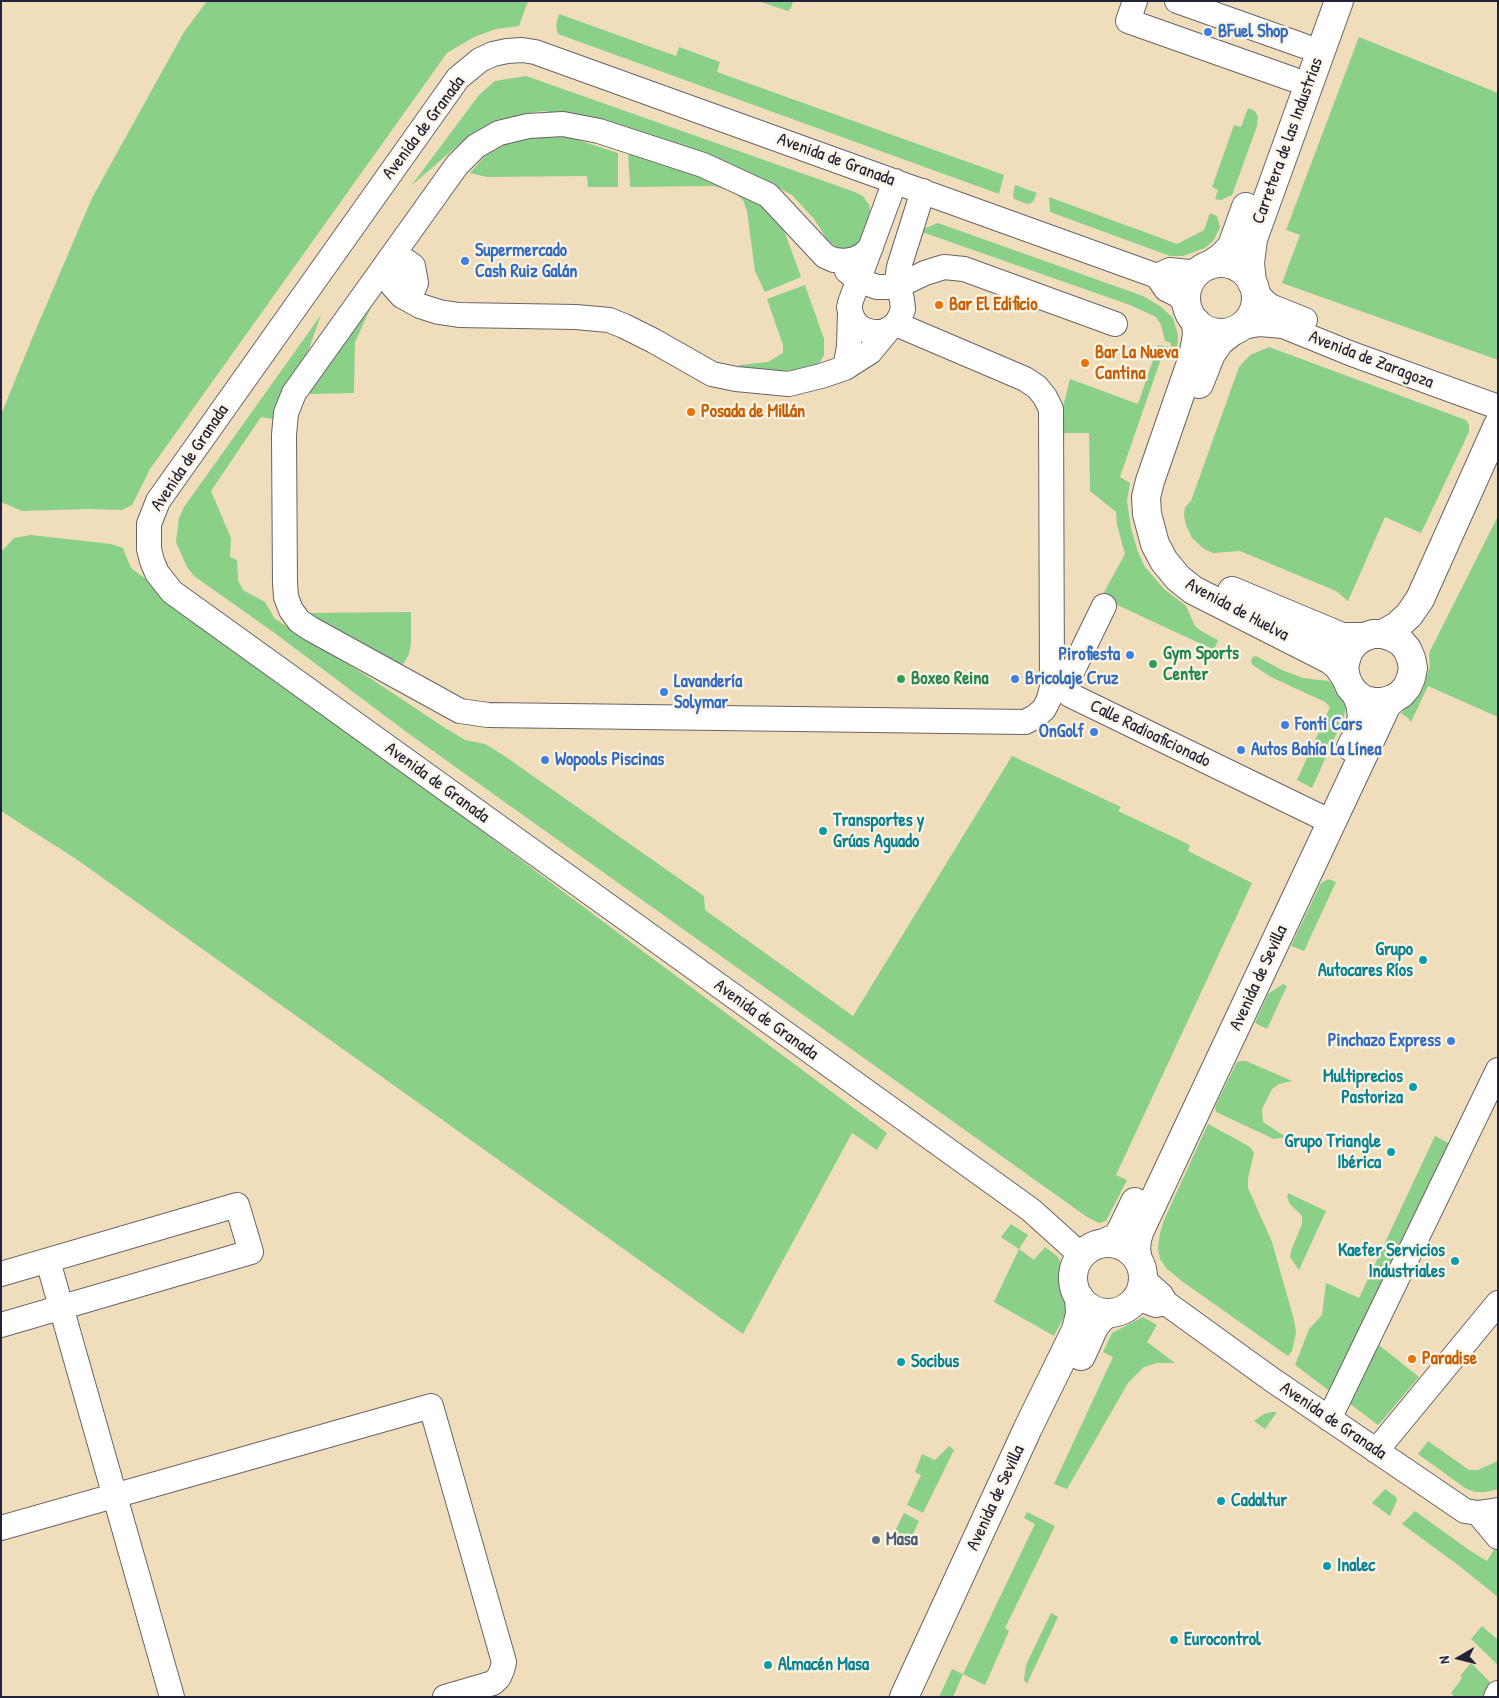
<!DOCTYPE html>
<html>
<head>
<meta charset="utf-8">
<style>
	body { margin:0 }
	#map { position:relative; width:1499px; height:1698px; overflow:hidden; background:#efddbb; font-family:"Patrick Hand",sans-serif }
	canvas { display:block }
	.frame { position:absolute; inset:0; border:2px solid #22223b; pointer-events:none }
	.north { position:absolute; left:1434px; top:1633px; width:50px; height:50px; -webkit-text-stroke:4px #fcf5e5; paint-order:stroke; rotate:262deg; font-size:14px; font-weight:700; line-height:20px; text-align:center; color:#22223b }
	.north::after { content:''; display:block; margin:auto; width:18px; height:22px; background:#22223b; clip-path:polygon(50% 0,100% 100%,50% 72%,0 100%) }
</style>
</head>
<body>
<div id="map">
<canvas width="1499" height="1698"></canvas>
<div class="frame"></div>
<div class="north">N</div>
</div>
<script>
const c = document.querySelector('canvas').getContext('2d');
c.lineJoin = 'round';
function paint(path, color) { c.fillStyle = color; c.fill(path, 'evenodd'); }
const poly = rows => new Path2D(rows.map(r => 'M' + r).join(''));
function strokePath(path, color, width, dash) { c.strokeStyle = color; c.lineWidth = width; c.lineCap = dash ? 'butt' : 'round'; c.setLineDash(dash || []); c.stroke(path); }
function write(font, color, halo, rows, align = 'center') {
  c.font = font + ' "Patrick Hand",sans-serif'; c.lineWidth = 4.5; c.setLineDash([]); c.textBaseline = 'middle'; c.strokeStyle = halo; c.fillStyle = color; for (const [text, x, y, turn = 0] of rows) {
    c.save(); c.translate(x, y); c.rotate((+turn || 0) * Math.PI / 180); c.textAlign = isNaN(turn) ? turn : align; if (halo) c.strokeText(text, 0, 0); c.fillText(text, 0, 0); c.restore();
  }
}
const green = poly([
	[207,1,528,1,519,26,496,29,474,37,447,53,150,469,132,505,122,510,89,509,22,511,1,502,1,415,31,341,92,198,184,32],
	[758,1,793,1,791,8,788,11],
	[559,14,676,56,679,47,720,62,717,72,1004,175,999,194,558,34,556,25],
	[1359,37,1498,93,1498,360,1282,283,1300,235,1286,230],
	[526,76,855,192,863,196,869,205,871,215,868,229,858,244,846,249,838,248,828,241,814,219,792,195,766,181,578,116,542,111,525,114,489,125,464,140,411,186,479,95,495,81],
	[1248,108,1255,111,1258,117,1257,126,1232,195,1221,200,1215,199,1218,190,1212,187,1234,125,1241,127],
	[556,133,618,153,618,187,588,187,587,176,487,177,470,173,491,149,529,136],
	[628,151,735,188,763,203,785,233,801,277,765,292,755,271,747,211,743,200,733,192,714,186,630,187],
	[1015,185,1037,193,1034,200,1031,203,1027,204,1014,199,1013,195],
	[1049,197,1177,244,1204,230,1210,213,1217,216,1220,227,1214,240,1205,248,1183,256,1170,256,1050,212],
	[938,223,1143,296,1160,306,1173,318,1178,335,1177,354,1164,350,1120,477,1130,483,1127,501,1131,528,1138,552,1145,567,1164,589,1186,606,1195,626,1201,631,1218,640,1214,650,1111,602,1102,596,1125,554,1117,525,1116,512,1090,491,1089,433,1062,433,1063,407,1070,379,1138,404,1158,345,1171,347,1171,343,1165,341,1161,325,1156,317,1130,305,922,232,923,229],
	[805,285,824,339,824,355,820,362,805,370,745,372,737,370,739,365,768,362,783,353,783,345,767,299],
	[368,305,372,305,355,342,354,393,310,394,311,389],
	[321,315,305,360,278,402,273,419,261,417,211,491,231,538,230,557,237,560,238,580,243,590,265,602,275,619,373,680,442,726,465,740,485,744,503,755,704,896,705,910,853,1016,1012,756,1121,807,1118,811,1190,845,1188,851,1252,883,1116,1175,1127,1180,1106,1221,1099,1223,1087,1217,405,731,276,634,194,576,187,567,176,542,179,518,184,507],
	[1269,347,1466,420,1469,425,1469,432,1421,533,1385,517,1348,601,1336,591,1240,551,1213,553,1204,549,1192,538,1186,525,1184,516,1185,507,1191,501,1239,367,1250,355],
	[1498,516,1498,717,1428,686,1411,722,1408,718,1401,713,1417,699,1423,688,1430,666,1429,655,1430,651],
	[31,535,111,544,123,548,131,568,605,923,887,1133,877,1150,852,1133,743,1334,76,859,1,811,1,552,14,538],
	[411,612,411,643,409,654,404,663,400,666,392,665,307,613],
	[1256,656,1282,670,1303,678,1328,681,1333,685,1336,692,1346,706,1344,717,1312,788,1297,780,1330,707,1325,702,1271,677,1257,668,1252,664,1251,660,1253,657],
	[1328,879,1336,882,1304,951,1291,946,1321,883],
	[1283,984,1287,986,1267,1029,1255,1023,1268,994],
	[1240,1061,1246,1061,1292,1081,1279,1084,1272,1089,1262,1109,1263,1122,1286,1137,1274,1139,1216,1112,1215,1107,1237,1062],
	[1208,1124,1243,1143,1250,1147,1254,1153,1248,1178,1248,1188,1272,1242,1294,1320,1296,1333,1292,1351,1288,1356,1183,1282,1167,1269,1160,1259,1158,1248,1160,1233,1164,1220],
	[1435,1136,1450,1144,1331,1392,1295,1365,1309,1329,1322,1315,1326,1283,1359,1298],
	[1288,1193,1326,1211,1299,1270,1290,1257,1291,1251,1302,1224,1302,1216,1290,1204,1287,1197],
	[1011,1224,1028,1235,1019,1249,1034,1260,1045,1247,1057,1256,1060,1261,1063,1288,1068,1302,1068,1309,1054,1336,994,1302,1019,1249,1001,1237],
	[1143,1317,1157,1325,1147,1342,1175,1363,1157,1363,1144,1367,1128,1383,1067,1489,1054,1484,1113,1357,1103,1352,1112,1333],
	[1374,1341,1419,1377,1381,1422,1378,1425,1345,1400],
	[1272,1412,1277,1412,1265,1429,1254,1421,1264,1414],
	[1428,1441,1469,1470,1478,1470,1498,1461,1498,1489,1486,1492,1475,1492,1465,1488,1418,1454],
	[949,1446,954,1450,923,1513,907,1505,921,1475,915,1472,922,1454,935,1460],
	[1385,1489,1396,1497,1397,1500,1390,1516,1372,1503],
	[1415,1511,1469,1550,1487,1561,1495,1548,1498,1549,1498,1597,1458,1565,1402,1524],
	[1027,1512,1055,1526,1005,1628,1009,1631,985,1685,963,1674,953,1697,939,1697,952,1669,963,1674,1035,1524,1024,1518],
	[904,1513,919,1521,909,1542,901,1543,891,1539],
	[1051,1613,1058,1617,1027,1684,1024,1680,1026,1665],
	[1482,1626,1498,1640,1497,1664,1471,1639],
	[1471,1663,1490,1682,1485,1697,1454,1697,1451,1693,1462,1678,1460,1676]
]);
const minor = poly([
	[1135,1,1128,21,1292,79],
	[1177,1,1304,46],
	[895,181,850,303,850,311,853,319,858,326,865,330,873,332,882,332,889,329,896,324,900,317,903,309,902,300,897,280,899,267,923,191],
	[871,247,863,255,855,259,845,261,834,260,825,256,768,195,703,165,599,131,563,124,528,126,499,133,476,146,457,165,294,393,286,413,284,435,285,583,286,597,291,610,299,621,311,629,460,711,488,715,1025,722,1035,717,1044,709,1049,699,1052,687,1051,409,1045,397,1037,387,1025,379,896,324],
	[395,253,392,263,393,286,402,296,420,306,439,312,459,315,576,317,609,320,624,326,654,341,712,374,736,379,789,384,821,376,845,368,870,352,889,329],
	[384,268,392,263,401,261,406,261,413,266,416,283,413,290,402,296],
	[847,271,858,280,877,287,888,287,898,286,925,273,944,267,964,269,1115,324],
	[1157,276,1170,270,1188,272,1201,270],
	[1256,292,1264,301,1270,306,1305,320],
	[1242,327,1260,324,1283,326,1352,354,1498,407],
	[845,368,849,347,850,311,849,307],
	[1104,606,1068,680,1067,686,1070,695,1319,816],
	[1082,1256,1031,1210,172,592,157,573,152,561,149,549,149,524,158,501,458,78,480,60,493,54,507,51,522,50,535,52,1157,276,1166,289,1178,295,1187,305],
	[48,1261,172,1697],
	[1,1274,237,1205,251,1252,1,1325],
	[1143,1279,1161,1295,1166,1303,1271,1379,1465,1511,1478,1513,1498,1510],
	[1137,1298,1156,1305,1166,1303],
	[1329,1419,1498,1070],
	[1376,1451,1498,1303],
	[1478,1513,1498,1537],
	[1,1528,431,1406,504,1662,502,1670,499,1677,493,1683,445,1697],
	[1496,1697,1498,1693]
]);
const major = poly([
	'1186 298a35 35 0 1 1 70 0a35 35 0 1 1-70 0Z',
	[1210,265,1222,257,1232,246,1246,207],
	[1252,283,1250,263,1253,239,1339,1],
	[1196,322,1197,335,1193,357,1150,481,1146,497,1147,514,1155,544,1164,561,1178,578,1193,590,1329,659,1338,666,1346,678],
	[1199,384,1211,354,1220,341,1233,331],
	[1232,591,1342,637,1364,637],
	[1383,634,1392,637,1401,642,1407,649,1411,658,1413,668,1411,678,1407,687,1401,694,1393,699,1383,702,1374,702,1364,700,1356,694,1350,687,1346,678,1344,668,1346,659,1349,650,1356,642,1364,637,1373,634,1383,634,1397,626,1409,615,1420,599,1498,425],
	[1351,747,1358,734,1362,716,1360,703,1356,694],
	[1104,1243,1117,1237,1122,1229,1135,1202],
	'1073 1278a35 35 0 1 1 70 0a35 35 0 1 1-70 0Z',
	[1138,1260,1136,1250,1137,1239,1140,1230,1382,715,1386,706,1393,699],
	[1081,1356,1094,1327,1100,1319,1108,1313],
	[904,1697,1028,1428,1076,1330,1080,1314,1079,1297]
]);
const markers = [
	[1208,32,5,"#3f7fe0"],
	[465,261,5,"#3f7fe0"],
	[939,305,5,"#e8710a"],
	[1085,363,5,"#e8710a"],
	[691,412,5,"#e8710a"],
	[1130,655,5,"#3f7fe0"],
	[1153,664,5,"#2e9e5b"],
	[901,679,5,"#2e9e5b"],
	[1015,679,5,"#3f7fe0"],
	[664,692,5,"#3f7fe0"],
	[1285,725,5,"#3f7fe0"],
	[1094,732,5,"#3f7fe0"],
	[1241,750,5,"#3f7fe0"],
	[545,760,5,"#3f7fe0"],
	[823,831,5,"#0f9aa8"],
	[1423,960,5,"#0f9aa8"],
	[1451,1041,5,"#3f7fe0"],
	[1413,1087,5,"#0f9aa8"],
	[1391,1152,5,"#0f9aa8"],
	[1455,1261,5,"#0f9aa8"],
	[1412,1359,5,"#e8710a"],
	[901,1362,5,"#0f9aa8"],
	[1221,1501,5,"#0f9aa8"],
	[876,1540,5,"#5c6f8a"],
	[1327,1566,5,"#0f9aa8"],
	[1174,1640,5,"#0f9aa8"],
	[768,1665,5,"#0f9aa8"]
];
const shopNames = [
	["BFuel Shop",1218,32],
	["Supermercado",475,251],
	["Cash Ruiz Galán",475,272],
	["Pirofiesta",1120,655,"right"],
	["Bricolaje Cruz",1025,679],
	["Lavandería",674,682],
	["Solymar",674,703],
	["Fonti Cars",1295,725],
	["OnGolf",1084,732,"right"],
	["Autos Bahía La Línea",1251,750],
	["Wopools Piscinas",555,760],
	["Pinchazo Express",1441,1041,"right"]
];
const streetNames = [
	["Avenida de Granada",424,128,-53],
	["Carretera de las Industrias",1288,141,-70],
	["Avenida de Granada",836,160,20],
	["Avenida de Zaragoza",1371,360,21],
	["Avenida de Granada",190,458,-56],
	["Avenida de Huelva",1237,610,28],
	["Calle Radioaficionado",1150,734,26],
	["Avenida de Granada",437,783,36],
	["Avenida de Sevilla",1259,978,-65],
	["Avenida de Granada",766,1020,36],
	["Avenida de Granada",1333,1421,34],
	["Avenida de Sevilla",996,1498,-65]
];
const foodNames = [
	["Bar El Edificio",949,305],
	["Bar La Nueva",1095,353],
	["Cantina",1095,374],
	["Posada de Millán",701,412],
	["Paradise",1422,1359]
];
const leisureNames = [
	["Gym Sports",1163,654],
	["Center",1163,675],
	["Boxeo Reina",911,679]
];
const cultureNames = [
	["Transportes y",833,821],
	["Grúas Aguado",833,842],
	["Grupo",1413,950,"right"],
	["Autocares Ríos",1413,971,"right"],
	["Multiprecios",1403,1077,"right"],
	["Pastoriza",1403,1098,"right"],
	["Grupo Triangle",1381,1142,"right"],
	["Ibérica",1381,1163,"right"],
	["Kaefer Servicios",1445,1251,"right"],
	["Industriales",1445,1272,"right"],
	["Socibus",911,1362],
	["Cadaltur",1231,1501],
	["Inalec",1337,1566],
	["Eurocontrol",1184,1640],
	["Almacén Masa",778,1665]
];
const serviceNames = [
	["Masa",886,1540]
];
paint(green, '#8bd089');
strokePath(minor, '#6a6368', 26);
strokePath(major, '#6a6368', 30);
strokePath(minor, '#fff', 24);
strokePath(major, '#fff', 28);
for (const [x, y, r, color] of markers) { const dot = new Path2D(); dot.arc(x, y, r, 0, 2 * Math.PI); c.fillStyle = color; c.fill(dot); strokePath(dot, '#fcf5e5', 2); }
write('bold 18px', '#366cbe', '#fcf5e5', shopNames, 'left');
write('18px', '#22223b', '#fcf5e5', streetNames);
write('bold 18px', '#c56008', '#fcf5e5', foodNames, 'left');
write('bold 18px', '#27864d', '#fcf5e5', leisureNames, 'left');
write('bold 18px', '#0d838f', '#fcf5e5', cultureNames, 'left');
write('bold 18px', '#4e5e75', '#fcf5e5', serviceNames, 'left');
</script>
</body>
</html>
